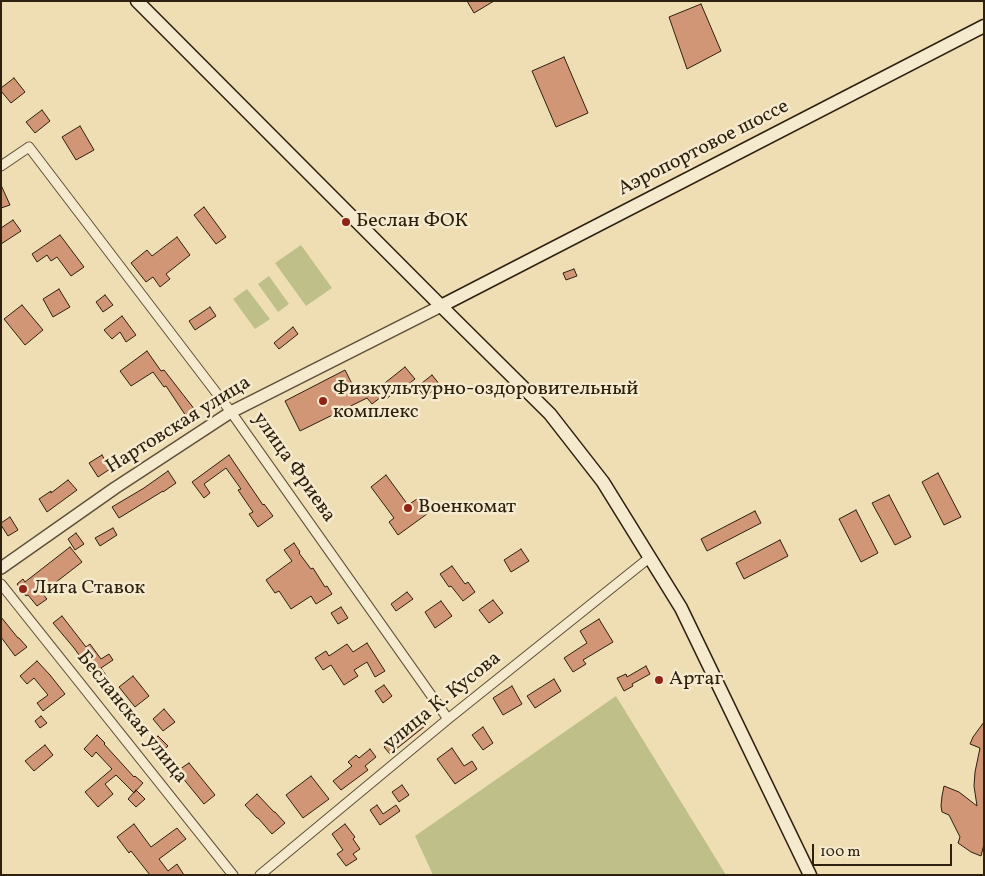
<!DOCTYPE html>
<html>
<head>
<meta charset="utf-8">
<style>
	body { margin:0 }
	#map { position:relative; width:985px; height:876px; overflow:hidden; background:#efdeb4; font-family:Vollkorn,serif }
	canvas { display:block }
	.frame { position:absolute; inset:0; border:2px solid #2e200e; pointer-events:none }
	.scale { position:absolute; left:812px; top:844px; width:140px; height:22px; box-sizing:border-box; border:2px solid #2e200e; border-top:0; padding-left:6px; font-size:15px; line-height:18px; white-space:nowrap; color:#2e200e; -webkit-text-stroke:4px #f5eace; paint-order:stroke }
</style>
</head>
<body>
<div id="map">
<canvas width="985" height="876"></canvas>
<div class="frame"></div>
<div class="scale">100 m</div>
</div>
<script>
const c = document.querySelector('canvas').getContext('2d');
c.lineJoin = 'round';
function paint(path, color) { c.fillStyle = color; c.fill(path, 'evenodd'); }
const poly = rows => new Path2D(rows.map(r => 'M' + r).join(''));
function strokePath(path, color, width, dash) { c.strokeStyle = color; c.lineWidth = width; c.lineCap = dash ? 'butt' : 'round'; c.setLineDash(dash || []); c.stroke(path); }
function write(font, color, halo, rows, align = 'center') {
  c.font = font + ' Vollkorn,serif'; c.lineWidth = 5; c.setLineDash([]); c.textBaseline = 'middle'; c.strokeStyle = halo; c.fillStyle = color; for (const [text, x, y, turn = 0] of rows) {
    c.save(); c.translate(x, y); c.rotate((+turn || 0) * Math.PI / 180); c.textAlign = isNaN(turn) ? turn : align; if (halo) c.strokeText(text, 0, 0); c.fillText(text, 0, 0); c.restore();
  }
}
const green = poly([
	[301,245,332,288,306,306,275,263],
	[269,276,289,304,278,312,258,284],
	[247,289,270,319,255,329,233,299],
	[616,696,726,875,433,875,415,836]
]);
const building = poly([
	[467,1,494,1,474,13,467,1],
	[701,4,721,51,687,69,669,17,701,4],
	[564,57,588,113,556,127,532,71,564,57],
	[14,78,25,92,11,103,1,91,1,88,14,78],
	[42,110,50,121,35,133,26,122,42,110],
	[80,126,94,150,76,160,62,137,80,126],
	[1,185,10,205,1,208,1,185],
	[204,207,226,237,216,244,194,215,204,207],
	[13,220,21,231,1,244,1,228,13,220],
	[60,235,84,267,71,276,57,257,51,261,47,255,37,262,32,254,60,235],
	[177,237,190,255,166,274,170,279,160,287,153,277,146,282,131,263,147,250,152,256,177,237],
	[574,269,577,276,566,280,563,273,574,269],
	[59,289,70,307,53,317,43,299,59,289],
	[105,295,113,305,103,312,96,302,105,295],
	[22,305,43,330,25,345,4,319,22,305],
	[210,307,216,316,195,330,189,321,210,307],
	[122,316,136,335,126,342,120,332,112,339,104,330,122,316],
	[293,327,298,334,279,349,274,343,293,327],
	[147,351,161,371,164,370,195,410,186,416,166,386,164,387,153,372,131,386,120,371,147,351],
	[405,367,415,379,393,396,392,394,384,401,381,397,372,404,367,398,300,431,285,401,345,370,358,396,367,389,371,394,405,367],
	[432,375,440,385,425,397,417,387,432,375],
	[102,455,110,469,98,477,89,463,102,455],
	[229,455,263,505,264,504,273,516,258,527,249,514,253,512,238,490,241,489,226,468,204,484,210,493,204,498,192,482,229,455],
	[168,471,176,483,163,492,163,491,119,518,112,507,144,488,168,471],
	[938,473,961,517,944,525,922,482,938,473],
	[386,475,408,505,420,497,431,511,398,535,389,522,394,518,371,487,386,475],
	[68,480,77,490,47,512,39,499,51,491,51,493,68,480],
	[889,495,911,537,895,545,872,503,889,495],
	[856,510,878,553,861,562,839,519,856,510],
	[755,511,761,523,707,551,701,539,755,511],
	[10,517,18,530,8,536,1,525,1,523,10,517],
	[113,528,117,535,100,546,95,538,113,528],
	[76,533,84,544,75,550,68,539,76,533],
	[780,540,788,556,744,579,736,563,780,540],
	[294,543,300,552,299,553,311,569,313,568,325,587,327,586,332,594,316,604,311,596,291,609,279,591,275,593,266,580,292,561,284,550,294,543],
	[70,547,82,562,42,593,47,599,37,606,28,595,26,596,17,584,23,579,25,582,70,547],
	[521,549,529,561,511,572,504,560,521,549],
	[452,566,465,584,468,582,475,592,463,601,451,586,449,587,440,574,452,566],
	[407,592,413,599,396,611,391,604,407,592],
	[493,600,503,613,489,623,479,610,493,600],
	[441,601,452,616,435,628,425,612,441,601],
	[341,607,348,618,338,624,331,613,341,607],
	[62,616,86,647,90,644,101,659,109,654,113,660,101,668,108,678,100,684,74,648,53,623,62,616],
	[1,617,18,638,19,638,27,647,15,656,1,637,1,617],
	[599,619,613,642,583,660,586,664,573,672,564,658,587,643,580,631,599,619],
	[367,643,385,671,375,677,367,662,354,670,358,676,344,685,331,665,323,670,315,658,326,651,329,656,347,644,353,652,367,643],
	[37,661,50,675,65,694,43,711,37,703,48,695,34,678,27,684,20,676,37,661],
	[646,666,650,674,632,684,633,686,624,691,617,678,626,674,627,677,646,666],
	[133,676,149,696,135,707,119,687,133,676],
	[554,679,561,691,535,708,527,696,554,679],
	[384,685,392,696,383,703,375,691,384,685],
	[512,686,522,704,503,715,493,698,512,686],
	[164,709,175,722,163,731,153,719,164,709],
	[133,711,139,718,133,724,127,717,133,711],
	[41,716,47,723,40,728,35,721,41,716],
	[419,718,425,726,390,754,384,747,408,727,408,726,419,718],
	[984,722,984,844,981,856,971,852,958,843,960,837,949,815,942,812,941,806,942,796,944,786,959,792,977,806,974,786,975,772,980,748,970,744,973,737,984,722],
	[483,727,493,743,483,750,472,735,483,727],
	[97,735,105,743,104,744,134,777,135,776,143,783,134,793,116,775,105,784,113,794,98,807,85,792,112,769,96,752,92,757,84,749,97,735],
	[158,736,168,746,160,753,151,743,158,736],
	[45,745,53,755,34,771,25,761,45,745],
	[452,748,464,766,472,761,477,769,455,784,437,759,452,748],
	[370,749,376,757,365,766,368,770,341,790,333,781,352,766,348,762,356,755,359,758,370,749],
	[189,763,215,795,204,804,177,771,189,763],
	[311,776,329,799,303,818,286,795,311,776],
	[402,785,409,795,399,802,392,792,402,785],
	[136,790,145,799,136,807,128,799,136,790],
	[257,794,274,812,275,812,285,823,272,834,258,818,257,818,245,805,257,794],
	[377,805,383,814,396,805,400,811,380,825,370,810,377,805],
	[134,824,151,847,177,828,186,839,159,859,168,871,177,864,184,875,150,875,131,851,129,853,117,837,134,824],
	[345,824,355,837,353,839,360,849,353,854,357,859,346,866,337,854,343,850,332,834,345,824]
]);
const minor = poly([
	[1,166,29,147,231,412,448,719],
	[1,584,233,875],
	[260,875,448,719,649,558]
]);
const tertiary = poly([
	[1,568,115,488,231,412,441,306]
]);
const secondary = poly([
	[137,1,441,306,550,414,603,482,681,608,810,875],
	[441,306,984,26]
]);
const markers = [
	[346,222,5,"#8f2418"],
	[323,401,5,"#8f2418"],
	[408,508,5,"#8f2418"],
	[23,589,5,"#8f2418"],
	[659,680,5,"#8f2418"]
];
const streetNames = [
	["Аэропортовое шоссе",704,149,-27],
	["Нартовская улица",179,426,-32],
	["улица Фриева",293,468,55],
	["улица К. Кусова",443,702,-39],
	["Бесланская улица",131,718,51]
];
const poiNames = [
	["Беслан ФОК",356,222],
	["Физкультурно-оздоровительный",333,390],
	["комплекс",333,413],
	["Военкомат",418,508],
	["Лига Ставок",33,589],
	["Артаг",669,680]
];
paint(green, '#bfc089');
paint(building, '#d19675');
strokePath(building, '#2e200e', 1);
strokePath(minor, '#5e5038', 11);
strokePath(tertiary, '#5e5038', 14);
strokePath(secondary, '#2e200e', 15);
strokePath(minor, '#f5eace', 9);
strokePath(tertiary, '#f5eace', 11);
strokePath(secondary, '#f5eace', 12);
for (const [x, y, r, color] of markers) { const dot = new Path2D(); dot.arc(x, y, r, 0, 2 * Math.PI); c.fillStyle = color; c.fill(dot); strokePath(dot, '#f5eace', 2); }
write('20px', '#2e200e', '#f5eace', streetNames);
write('20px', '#2e200e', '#f5eace', poiNames, 'left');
</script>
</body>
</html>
